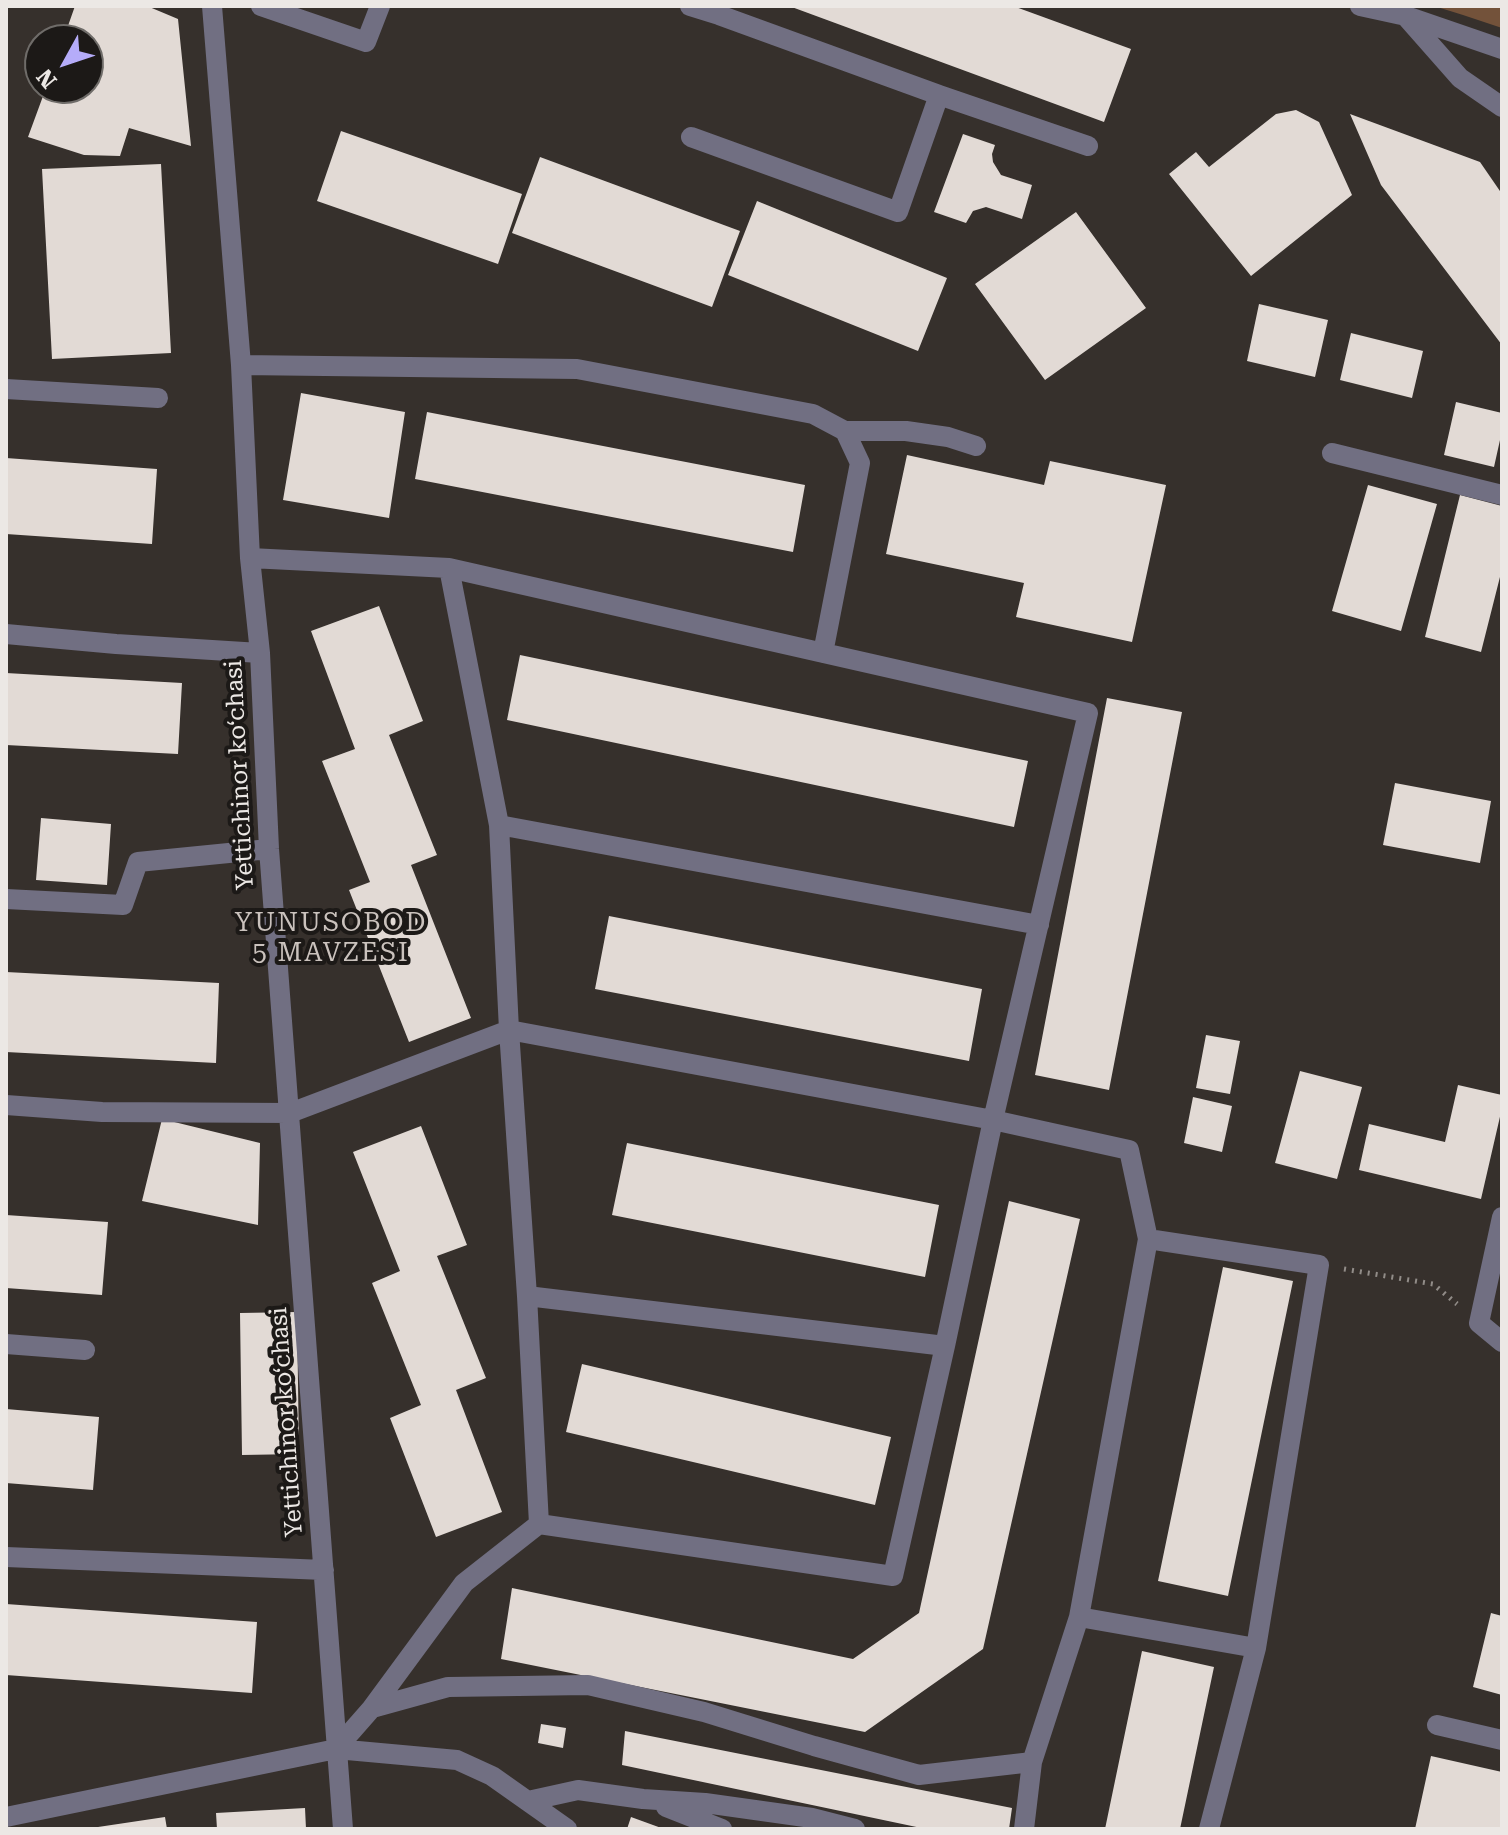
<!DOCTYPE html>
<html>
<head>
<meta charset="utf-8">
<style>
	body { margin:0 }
	#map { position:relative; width:1508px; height:1835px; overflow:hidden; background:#36302c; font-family:"Roboto Serif",serif }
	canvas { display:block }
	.frame { position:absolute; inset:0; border:8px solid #ece8e5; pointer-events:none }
	.north { position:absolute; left:24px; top:24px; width:80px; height:80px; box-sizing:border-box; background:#1c1917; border:2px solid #6f6c69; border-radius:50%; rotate:230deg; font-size:22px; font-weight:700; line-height:32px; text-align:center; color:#ece8e5 }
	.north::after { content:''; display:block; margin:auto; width:28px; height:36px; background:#b5acf9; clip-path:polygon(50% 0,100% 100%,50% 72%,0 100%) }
</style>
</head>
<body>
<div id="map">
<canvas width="1508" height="1835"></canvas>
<div class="frame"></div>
<div class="north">N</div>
</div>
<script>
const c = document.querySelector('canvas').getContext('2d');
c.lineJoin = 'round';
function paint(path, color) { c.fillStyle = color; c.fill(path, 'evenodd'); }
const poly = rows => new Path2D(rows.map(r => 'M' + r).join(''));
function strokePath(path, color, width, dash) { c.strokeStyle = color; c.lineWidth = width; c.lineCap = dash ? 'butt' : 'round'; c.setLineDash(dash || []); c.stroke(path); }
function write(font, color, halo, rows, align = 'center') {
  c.font = font + ' "Roboto Serif",serif'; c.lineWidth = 8; c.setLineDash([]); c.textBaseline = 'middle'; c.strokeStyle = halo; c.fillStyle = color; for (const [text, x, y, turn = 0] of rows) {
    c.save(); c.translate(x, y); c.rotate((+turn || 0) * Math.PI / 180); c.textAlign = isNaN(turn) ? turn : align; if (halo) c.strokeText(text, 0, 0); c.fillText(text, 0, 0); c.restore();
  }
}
const green = poly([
	[1434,6,1502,6,1502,28,1463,15]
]);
const building = poly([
	[75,6,147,6,178,19,191,146,129,128,120,156,84,155,28,137,46,88,88,88,88,40,63,40],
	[789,6,1013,6,1131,49,1104,122],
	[1296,110,1319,122,1352,195,1251,276,1169,174,1196,152,1209,167,1276,114],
	[1350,114,1480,162,1502,194,1502,345,1381,185],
	[341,131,522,194,498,264,317,201],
	[963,134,995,145,992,154,993,162,1001,175,1032,185,1022,219,986,207,973,211,966,223,934,212],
	[540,157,740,231,712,307,512,233],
	[161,164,171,353,52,359,42,169],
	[757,201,947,278,918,351,728,275],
	[1076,212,1146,308,1045,380,975,284],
	[1259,304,1328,320,1315,377,1247,361],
	[1351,333,1423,351,1412,398,1340,380],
	[301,393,405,412,389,518,283,500],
	[1456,402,1502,413,1502,431,1494,467,1444,455],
	[427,412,805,485,793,552,415,479],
	[907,455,1044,485,1050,461,1166,485,1132,642,1016,617,1024,583,886,554],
	[6,458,157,469,152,544,6,534],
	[1368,485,1437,504,1401,631,1332,611],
	[1460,495,1502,506,1502,569,1481,652,1425,637],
	[379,606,423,721,389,735,437,855,411,865,471,1018,409,1042,349,890,370,882,322,761,355,749,311,631],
	[520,655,1028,761,1014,827,507,720],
	[6,673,182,683,178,754,6,745],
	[1107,698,1182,712,1109,1090,1035,1075],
	[1395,783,1491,801,1480,863,1383,845],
	[41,818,111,824,107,885,36,880],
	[609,916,982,989,969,1061,595,989],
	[6,972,219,983,216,1063,6,1052],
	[1206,1035,1240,1041,1230,1094,1196,1088],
	[1300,1071,1362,1087,1337,1179,1275,1163],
	[1458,1085,1502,1095,1502,1108,1481,1199,1359,1170,1369,1124,1445,1142],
	[1193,1097,1232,1106,1222,1152,1184,1143],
	[162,1119,260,1143,258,1225,142,1201],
	[421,1126,467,1245,437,1256,486,1378,456,1390,502,1512,436,1537,390,1418,421,1405,372,1283,400,1271,353,1152],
	[627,1143,939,1205,925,1277,612,1215],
	[1009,1201,1080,1219,983,1649,865,1732,501,1659,512,1588,853,1659,919,1613],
	[6,1215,108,1222,102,1295,6,1288],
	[1223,1267,1293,1281,1228,1596,1158,1581],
	[297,1312,299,1454,242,1455,240,1313],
	[582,1364,891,1437,875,1505,566,1432],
	[6,1409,99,1417,93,1490,6,1483],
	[6,1604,257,1622,252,1693,6,1675],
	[1491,1613,1502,1616,1502,1695,1473,1687],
	[1142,1651,1214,1667,1180,1829,1105,1829],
	[541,1724,566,1728,563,1748,538,1743],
	[625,1731,1012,1808,1009,1829,926,1829,622,1765],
	[1431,1756,1502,1772,1502,1829,1415,1829],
	[305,1808,306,1829,217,1829,216,1813],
	[165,1817,167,1829,98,1829,98,1827],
	[631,1817,664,1829,627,1829]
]);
const path = poly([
	[1344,1269,1433,1284,1457,1304]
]);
const minor = poly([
	[212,6,241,365,250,558,260,653,269,849,343,1829],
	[261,6,366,42,380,6],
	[690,6,719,15,939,95,898,212,691,137],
	[1360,6,1406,16,1502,49],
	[1408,19,1460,78,1502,107],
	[939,95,1088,146],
	[241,365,577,369,813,414,845,431,860,463,823,653],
	[6,389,158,398],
	[845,431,906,431,948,437,976,446],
	[1332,453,1502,495],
	[250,558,449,568,1088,713,993,1120,945,1346,893,1576,539,1524,464,1583,372,1708],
	[449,568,499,825,509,1030,527,1296,539,1524],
	[6,634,116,644,260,653],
	[499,825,1039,925],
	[6,899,123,905,138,862,269,849],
	[6,1105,102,1112,290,1113,509,1030,993,1120,1129,1150,1148,1239,1079,1617,1032,1762,1024,1829],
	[1502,1217,1479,1323,1502,1342],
	[1148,1239,1319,1265,1256,1648,1209,1829],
	[527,1296,945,1346],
	[6,1344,85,1350],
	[6,1557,324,1570],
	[1079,1617,1256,1648],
	[1437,1725,1502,1740],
	[336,1749,372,1708,448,1687,588,1685,704,1712,814,1746,919,1775,1032,1762],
	[528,1801,578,1790,643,1799,705,1803,812,1818,855,1829],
	[666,1807,722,1829],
	[6,1817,336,1749,457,1760,492,1776,567,1829]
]);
const streetNames = [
	["Yettichinor ko‘chasi",240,775,-93],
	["Yettichinor ko‘chasi",287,1422,-94]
];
const neighbourhoodNames = [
	["YUNUSOBOD",331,923],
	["5 MAVZESI",331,953]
];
paint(green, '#73523a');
paint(building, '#e2dad5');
strokePath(path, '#918c88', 5, [2, 6]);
strokePath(minor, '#716f82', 20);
write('24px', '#ece8e5', '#1c1917', streetNames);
c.letterSpacing = '2px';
write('26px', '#cac2bd', '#1c1917', neighbourhoodNames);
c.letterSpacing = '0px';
</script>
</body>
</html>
